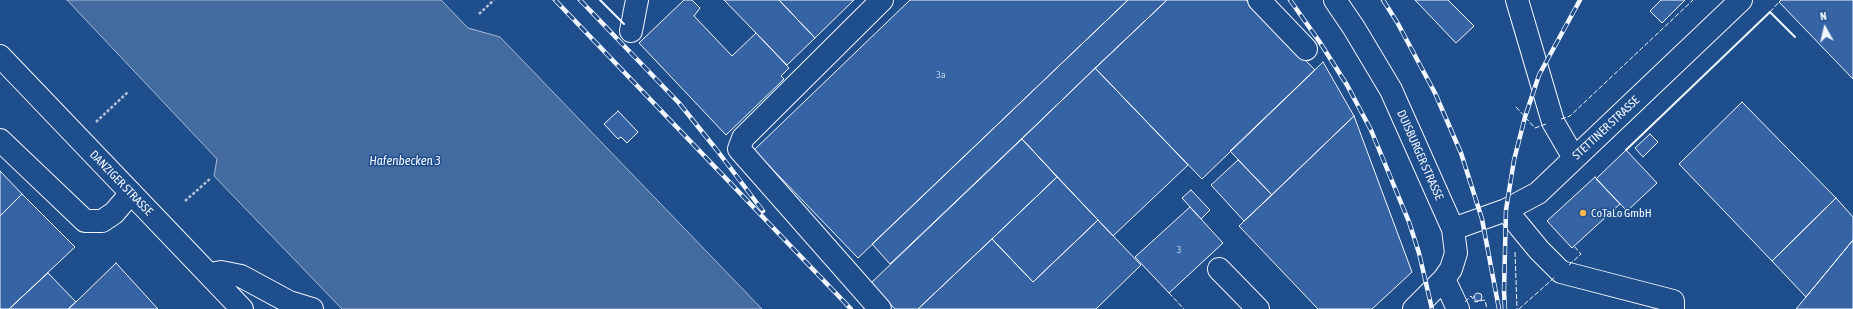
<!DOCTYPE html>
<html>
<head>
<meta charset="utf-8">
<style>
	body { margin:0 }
	#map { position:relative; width:1853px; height:309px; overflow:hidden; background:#1f4e8c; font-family:"Asap Condensed",sans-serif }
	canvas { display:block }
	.north { position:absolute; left:1805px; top:8px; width:40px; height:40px; -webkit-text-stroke:3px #1f4e8c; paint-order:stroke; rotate:352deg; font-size:11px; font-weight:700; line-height:16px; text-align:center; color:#f2f6ff }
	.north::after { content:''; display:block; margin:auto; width:14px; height:18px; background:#f2f6ff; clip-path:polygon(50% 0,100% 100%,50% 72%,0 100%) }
</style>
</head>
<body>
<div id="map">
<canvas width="1853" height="309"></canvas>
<div class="north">N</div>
</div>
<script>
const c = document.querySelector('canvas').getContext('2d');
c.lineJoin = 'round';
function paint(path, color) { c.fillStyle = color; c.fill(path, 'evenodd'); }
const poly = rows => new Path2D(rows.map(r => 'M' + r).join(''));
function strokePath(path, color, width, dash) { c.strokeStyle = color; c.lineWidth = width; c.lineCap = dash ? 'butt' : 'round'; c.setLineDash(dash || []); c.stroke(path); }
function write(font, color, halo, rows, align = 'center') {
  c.font = font + ' "Asap Condensed",sans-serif'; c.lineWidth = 3; c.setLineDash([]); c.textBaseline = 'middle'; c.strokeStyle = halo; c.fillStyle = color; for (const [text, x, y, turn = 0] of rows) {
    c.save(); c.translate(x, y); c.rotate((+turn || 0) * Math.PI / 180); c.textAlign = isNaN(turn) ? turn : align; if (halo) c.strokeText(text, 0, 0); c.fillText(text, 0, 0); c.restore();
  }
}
const water = poly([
	[67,0,441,0,468,28,500,37,762,309,342,309,214,176,217,159,67,0]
]);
const building = poly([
	[684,0,692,0,700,8,694,16,732,56,756,33,789,68,781,76,784,79,726,135,639,43,684,0],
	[724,0,779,0,815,38,787,65,724,0],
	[779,0,854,0,815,38,779,0],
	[910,0,1128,0,858,258,754,150,910,0],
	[1128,0,1167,0,890,264,872,244,1128,0],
	[1167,0,1246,0,1315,70,1202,179,1095,68,1167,0],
	[1415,0,1448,0,1474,26,1456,43,1415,0],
	[1661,0,1685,0,1662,23,1650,11,1661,0],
	[1781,0,1853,0,1853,79,1779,2,1781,0],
	[1323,62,1354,116,1272,195,1230,151,1323,62],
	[1095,68,1188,165,1113,236,1022,139,1095,68],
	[1742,102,1836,198,1772,261,1679,164,1742,102],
	[618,111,638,132,627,143,621,137,618,139,604,124,618,111],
	[1354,116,1412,272,1372,309,1318,309,1239,226,1354,116],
	[1650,134,1658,142,1643,157,1635,148,1650,134],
	[1022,139,1057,177,918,309,895,309,871,283,1022,139],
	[1626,150,1657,183,1627,211,1596,179,1626,150],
	[1238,160,1272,195,1244,221,1211,185,1238,160],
	[0,171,22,194,0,216,0,171],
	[1057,177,1098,220,1033,282,992,239,1057,177],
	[1595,177,1620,204,1572,248,1547,221,1595,177],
	[1191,190,1210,210,1201,219,1182,198,1191,190],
	[22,194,75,247,9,309,0,309,0,216,22,194],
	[1836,198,1853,217,1853,240,1806,297,1772,261,1836,198],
	[1190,207,1223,243,1169,293,1135,257,1190,207],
	[1098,220,1141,265,1096,309,918,309,992,239,1033,282,1098,220],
	[1853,240,1853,309,1796,309,1806,297,1853,240],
	[116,263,158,309,68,309,76,302,116,263],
	[48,273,76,302,68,309,9,309,48,273],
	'1474 297a4 4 0 1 1 8 0a4 4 0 1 1-8 0Z'
]);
const path = poly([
	[479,14,494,0],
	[96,122,128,92],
	[185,201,211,178]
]);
const minor = poly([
	[1259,0,1306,49],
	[1335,0,1354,28,1391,90,1453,229,1456,253,1451,269,1444,279,1414,309],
	[1517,0,1553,122,1574,158],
	[631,31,637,0],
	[0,56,242,309],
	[0,140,85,221,102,221,114,213,131,193],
	[1506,210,1539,250,1561,272,1673,301,1673,309],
	[1453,229,1506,210,1538,193,1741,0],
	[1219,269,1258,309],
	[209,274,221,272,241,276,289,302,312,309],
	[1444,279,1458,309],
	[880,309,739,149,743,138,882,0]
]);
const rail = poly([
	[555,0,851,309],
	[580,0,679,103,716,149,763,211],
	[1290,0,1319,41,1347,85,1371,130,1409,222,1419,253,1432,309],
	[1383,0,1397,22,1435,93,1461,153,1482,219,1499,309],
	[1505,309,1504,291,1506,210,1514,160,1525,117,1539,75,1580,0]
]);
const fence = poly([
	[1770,12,1779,2],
	[1516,107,1535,128,1546,124],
	[1561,119,1570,116,1693,0],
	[1515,252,1517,309],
	[1569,265,1581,254,1574,246],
	[1169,293,1184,309],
	[1465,302,1471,296,1475,302,1485,300,1487,309],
	[1519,309,1555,277]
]);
const wall = poly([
	[600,0,624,24],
	[1626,150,1770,12,1795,37]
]);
const markers = [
	[1583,213,4,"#ffb74d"]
];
const numberNames = [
	["3a",941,75],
	["3",1179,250]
];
const streetNames = [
	["STETTINER STRASSE",1606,128,-43],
	["DUISBURGER STRASSE",1420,155,66],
	["DANZIGER STRASSE",121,183,46]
];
const poiNames = [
	["CoTaLo GmbH",1591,213]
];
const waterNames = [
	["Hafenbecken 3",405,161]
];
paint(water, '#446ba0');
strokePath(water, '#a8bbd7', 1);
paint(building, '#3563a3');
strokePath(building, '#f2f6ff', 1);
strokePath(minor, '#f2f6ff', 24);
strokePath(path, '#b3c4dc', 2.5, [3, 2]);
strokePath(minor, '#1f4e8c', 22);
strokePath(rail, '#f2f6ff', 4.5);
strokePath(rail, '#1f4e8c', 3, [9]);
strokePath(fence, '#f2f6ff', 1, [5, 2]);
strokePath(wall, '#f2f6ff', 2);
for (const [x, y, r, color] of markers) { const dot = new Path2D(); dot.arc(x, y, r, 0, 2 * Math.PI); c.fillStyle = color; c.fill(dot); strokePath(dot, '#1f4e8c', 1.5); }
write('10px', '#c3d1e8', null, numberNames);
write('12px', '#f2f6ff', '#1f4e8c', streetNames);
write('12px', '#f2f6ff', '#1f4e8c', poiNames, 'left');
write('italic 13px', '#f2f6ff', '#1f4e8c', waterNames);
</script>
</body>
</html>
